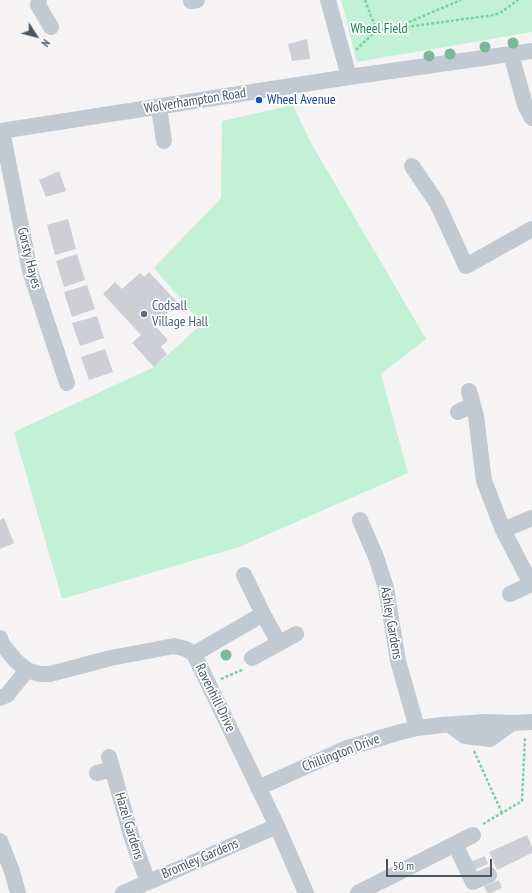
<!DOCTYPE html>
<html>
<head>
<meta charset="utf-8">
<style>
	body { margin:0 }
	#map { position:relative; width:532px; height:893px; overflow:hidden; background:#f5f3f3; font-family:"PT Sans Narrow",sans-serif }
	canvas { display:block }
	.north { position:absolute; left:16px; top:16px; width:40px; height:40px; -webkit-text-stroke:3px #fff; paint-order:stroke; rotate:126deg; font-size:11px; font-weight:700; line-height:16px; text-align:center; color:#4a5661 }
	.north::after { content:''; display:block; margin:auto; width:14px; height:18px; background:#4a5661; clip-path:polygon(50% 0,100% 100%,50% 72%,0 100%) }
	.scale { position:absolute; left:386px; top:859px; width:106px; height:18px; box-sizing:border-box; border:2px solid #4a5661; border-top:0; padding-left:5px; font-size:12px; line-height:14px; white-space:nowrap; color:#4a5661; -webkit-text-stroke:3px #fff; paint-order:stroke }
</style>
</head>
<body>
<div id="map">
<canvas width="532" height="893"></canvas>
<div class="north">N</div>
<div class="scale">50 m</div>
</div>
<script>
const c = document.querySelector('canvas').getContext('2d');
c.lineJoin = 'round';
function paint(path, color) { c.fillStyle = color; c.fill(path, 'evenodd'); }
const poly = rows => new Path2D(rows.map(r => 'M' + r).join(''));
function strokePath(path, color, width, dash) { c.strokeStyle = color; c.lineWidth = width; c.lineCap = dash ? 'butt' : 'round'; c.setLineDash(dash || []); c.stroke(path); }
function write(font, color, halo, rows, align = 'center') {
  c.font = font + ' "PT Sans Narrow",sans-serif'; c.lineWidth = 3.5; c.setLineDash([]); c.textBaseline = 'middle'; c.strokeStyle = halo; c.fillStyle = color; for (const [text, x, y, turn = 0] of rows) {
    c.save(); c.translate(x, y); c.rotate((+turn || 0) * Math.PI / 180); c.textAlign = isNaN(turn) ? turn : align; if (halo) c.strokeText(text, 0, 0); c.fillText(text, 0, 0); c.restore();
  }
}
const green = poly([
	[341,0,532,0,532,32,357,62],
	[293,105,311,143,426,339,381,374,408,473,239,547,62,599,14,432,154,367,202,324,154,268,221,198,222,121]
]);
const building = poly([
	[307,39,310,59,292,61,288,44],
	[59,171,66,191,46,197,39,180],
	[68,219,76,249,55,255,47,225],
	[77,254,85,280,64,287,56,261],
	[149,272,178,303,154,325,168,340,161,347,167,354,154,367,132,343,141,335,103,294,115,282,122,289,140,273,144,277],
	[87,285,95,309,72,317,64,292],
	[97,316,104,338,80,346,72,323],
	[105,349,113,372,89,380,81,357],
	[4,518,14,543,0,549,0,520],
	[527,835,532,847,532,853,497,870,489,852],
	[485,856,488,864,474,870,470,862],
	[499,880,502,888,491,893,487,893,484,886]
]);
const path = poly([
	[365,0,374,24,379,28,384,30,494,15,500,13,518,0],
	[395,28,461,0],
	[356,50,379,28],
	[221,679,244,669],
	[474,751,502,813],
	[483,824,522,801,525,737]
]);
const minor = poly([
	[39,0,38,5,51,27],
	[328,0,349,77],
	[191,1,197,0],
	[511,54,525,105,532,118],
	[159,107,164,141],
	[0,131,349,77,532,51],
	[2,131,30,271,67,383],
	[412,166,437,203,466,266,532,229],
	[469,391,476,416,484,481,503,530,531,584,532,584],
	[458,412,473,405],
	[360,520,376,557,386,588,398,661,417,728],
	[503,530,532,518],
	[244,575,263,614],
	[510,594,531,584],
	[0,638,2,644,16,661,27,670,39,674,50,674,111,658,174,646,186,649,194,654,277,826,306,893],
	[194,654,263,614,279,643],
	[252,658,296,634],
	[0,698,7,695,27,670],
	[450,725,465,736,490,739,512,723],
	[109,757,132,838,148,882],
	[97,773,112,769],
	[258,788,347,748,397,733,417,728,442,725,485,722,512,723,532,722],
	[0,841,12,871,18,893],
	[455,844,473,882,489,875],
	[123,893,277,826],
	[358,893,473,835]
]);
const trees = [
	[513,43],
	[485,47],
	[450,54],
	[429,56],
	[226,655]
];
const markers = [
	[259,100,4,"#1a4fb4"],
	[144,314,4,"#5c6f8a"]
];
const parkNames = [
	["Wheel Field",379,29]
];
const transitNames = [
	["Wheel Avenue",267,100]
];
const streetNames = [
	["Wolverhampton Road",195,101,-9],
	["Gorsty Hayes",29,258,76],
	["Ashley Gardens",391,623,80],
	["Ravenhill Drive",215,698,64],
	["Chillington Drive",341,753,-21],
	["Hazel Gardens",129,826,73],
	["Bromley Gardens",200,859,-23]
];
const serviceNames = [
	["Codsall",152,306],
	["Village Hall",152,322]
];
paint(green, '#c3f1d5');
paint(building, '#cdcfd5');
strokePath(path, '#7ad0a6', 2.5, [3, 2]);
strokePath(minor, '#c1cad2', 16);
c.fillStyle = '#7bb799';
for (const [x, y] of trees) { c.beginPath(); c.arc(x, y, 5.5, 0, 2 * Math.PI); c.fill(); }
for (const [x, y, r, color] of markers) { const dot = new Path2D(); dot.arc(x, y, r, 0, 2 * Math.PI); c.fillStyle = color; c.fill(dot); strokePath(dot, '#fff', 1.5); }
write('14px', '#17864f', '#fff', parkNames);
write('14px', '#164399', '#fff', transitNames, 'left');
write('14px', '#4a5661', '#fff', streetNames);
write('14px', '#4e5e75', '#fff', serviceNames, 'left');
</script>
</body>
</html>
